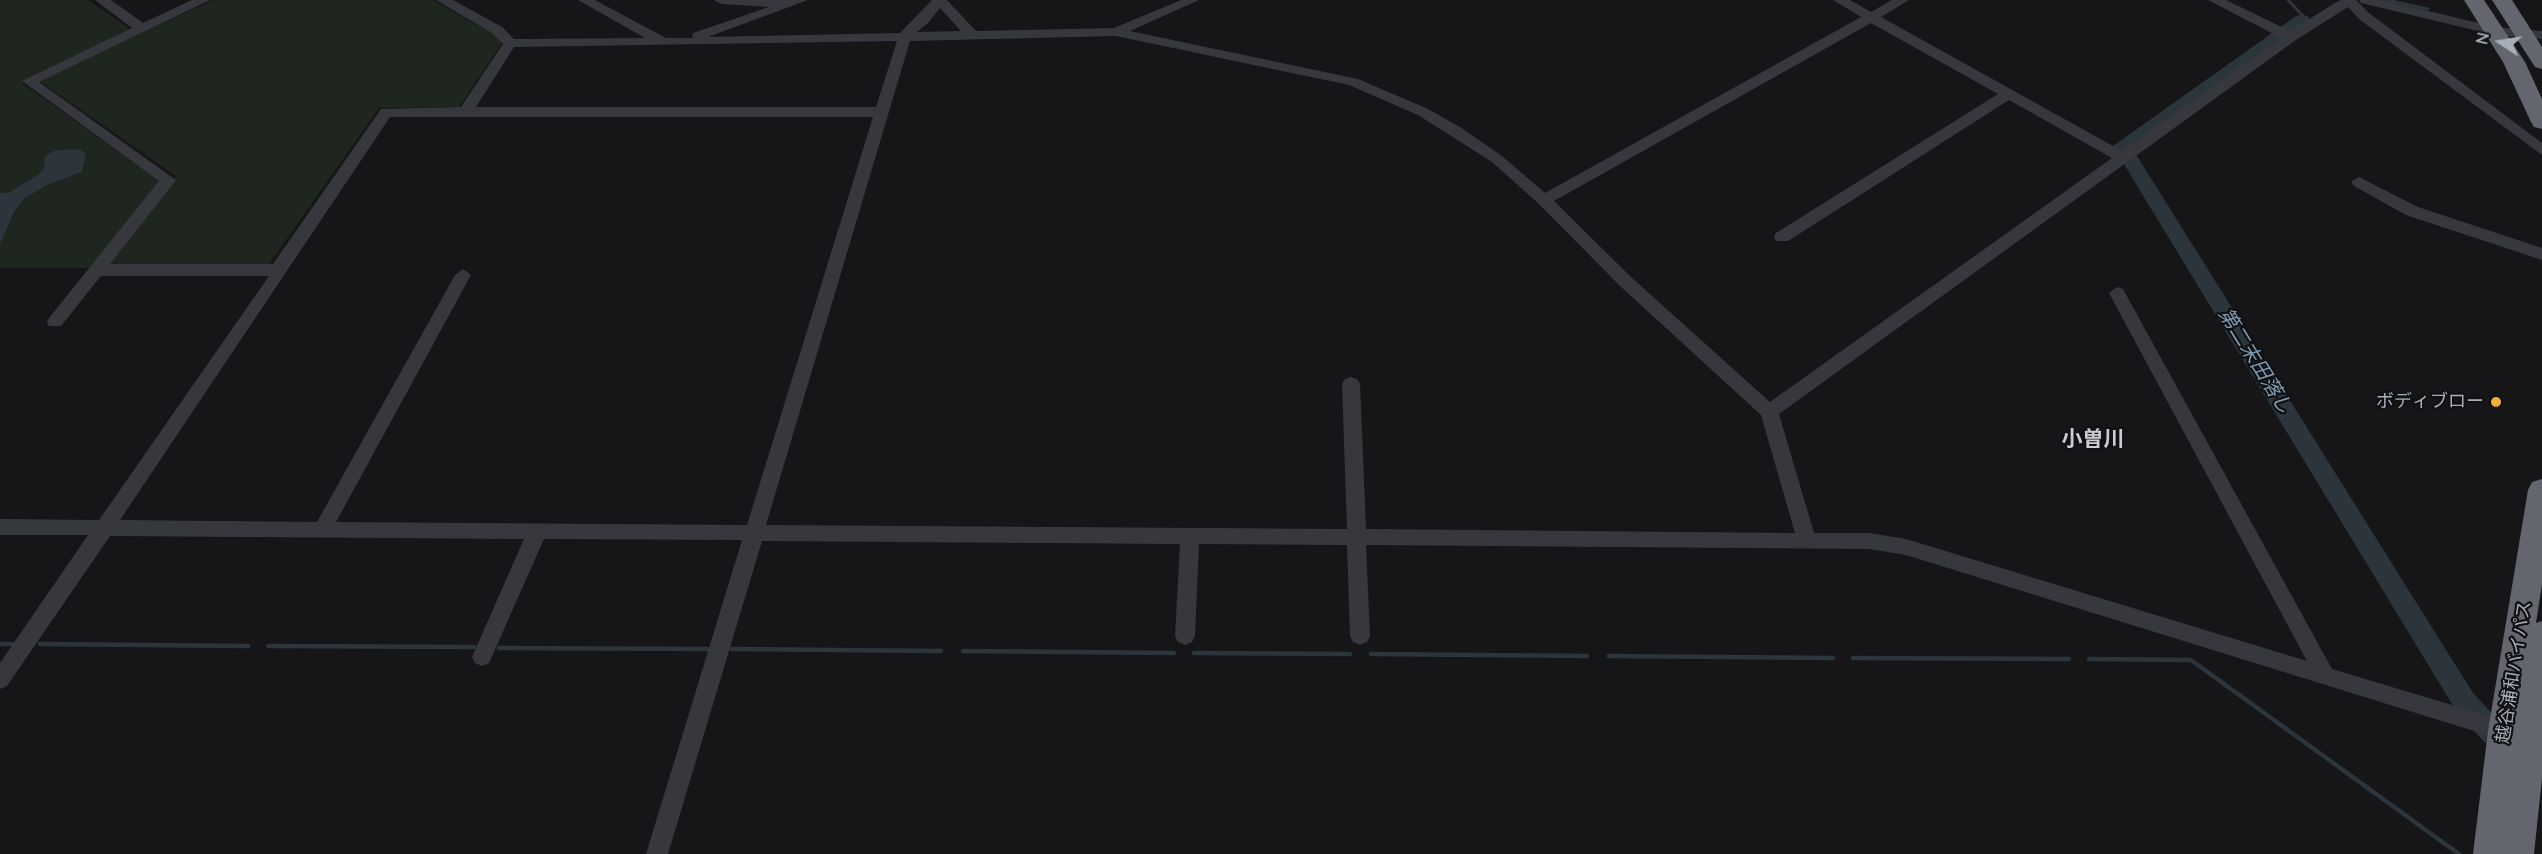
<!DOCTYPE html>
<html>
<head>
<meta charset="utf-8">
<style>
	body { margin:0 }
	#map { position:relative; width:2542px; height:854px; overflow:hidden; background:#161618; font-family:Quicksand,sans-serif }
	canvas { display:block }
	.north { position:absolute; left:2470px; top:12px; width:60px; height:60px; -webkit-text-stroke:4px #111113; paint-order:stroke; rotate:282deg; font-size:16px; font-weight:700; line-height:24px; text-align:center; color:#a8adb8 }
	.north::after { content:''; display:block; margin:auto; width:21px; height:27px; background:#a8adb8; clip-path:polygon(50% 0,100% 100%,50% 72%,0 100%) }
</style>
</head>
<body>
<div id="map">
<canvas width="2542" height="854"></canvas>
<div class="north">N</div>
</div>
<script>
const c = document.querySelector('canvas').getContext('2d');
c.lineJoin = 'round';
function paint(path, color) { c.fillStyle = color; c.fill(path, 'evenodd'); }
const poly = rows => new Path2D(rows.map(r => 'M' + r).join(''));
function strokePath(path, color, width, dash) { c.strokeStyle = color; c.lineWidth = width; c.lineCap = dash ? 'butt' : 'round'; c.setLineDash(dash || []); c.stroke(path); }
function write(font, color, halo, rows, align = 'center') {
  c.font = font + ' Quicksand,"Noto Sans JP",sans-serif'; c.lineWidth = 4.5; c.setLineDash([]); c.textBaseline = 'middle'; c.strokeStyle = halo; c.fillStyle = color; for (const [text, x, y, turn = 0] of rows) {
    c.save(); c.translate(x, y); c.rotate((+turn || 0) * Math.PI / 180); c.textAlign = isNaN(turn) ? turn : align; if (halo) c.strokeText(text, 0, 0); c.fillText(text, 0, 0); c.restore();
  }
}
const green = poly([
	[0,0,88,0,130,29,128,34,22,83,162,183,95,268,0,268,0,244,20,203,33,192,47,185,82,172,86,155,44,168,39,174,8,193,0,193],
	[213,0,433,0,504,40,459,107,379,108,267,267,109,265,176,176,38,80]
]);
const water = poly([
	[72,149,81,150,86,155,82,172,47,185,25,198,16,209,0,244,0,193,8,193,39,174,44,168,45,156,54,151]
]);
const streamFar1 = poly([
	[2288,0,2303,16,2302,20],
	[2387,0,2428,9]
]);
const stream = poly([
	[0,644,16,644],
	[40,644,248,646],
	[268,646,474,647],
	[499,648,707,649],
	[732,649,941,651],
	[963,651,1174,653],
	[1194,653,1350,654],
	[1371,654,1587,656],
	[1609,656,1833,658],
	[1853,658,2069,659],
	[2089,659,2191,660,2459,854]
]);
const river = poly([
	[2302,15,2308,16,2310,20,2308,24,2132,148,2473,693,2502,724,2516,733,2542,741,2542,765,2500,752,2484,742,2455,709,2113,146,2296,16,2302,15]
]);
const minor = poly([
	[95,0,111,0,143,23,192,0,210,0,39,82,176,180,110,264,273,264,381,109,461,107,503,44,492,33,436,0,453,0,502,27,514,39,645,38,578,0,595,0,666,38,692,38,693,33,769,7,721,4,714,0,808,0,708,37,900,33,932,0,947,0,976,31,1114,28,1181,0,1199,0,1130,31,1358,79,1428,109,1460,127,1502,156,1545,193,1861,17,1833,0,1850,0,1871,12,1892,0,1909,0,1881,17,2122,151,2281,38,2208,0,2226,0,2290,31,2340,0,2356,0,2369,13,2542,143,2542,155,2359,19,2348,7,2296,40,1779,414,1814,533,1869,533,1906,539,2307,661,2109,293,2117,287,2123,289,2332,669,2542,732,2542,752,1906,555,1869,549,1366,545,1370,636,1367,642,1360,645,1353,642,1350,636,1347,545,1199,544,1195,636,1192,642,1185,645,1178,642,1175,636,1180,544,762,541,668,854,646,854,742,540,544,539,489,663,482,666,475,663,472,657,524,539,110,536,7,686,0,689,0,663,88,535,0,535,0,519,99,520,269,276,101,276,61,326,49,326,47,322,49,318,159,181,22,81,132,28,95,0],
	[940,8,961,31,917,32,929,22,940,8],
	[1871,23,1998,94,1776,233,1774,237,1776,241,1788,241,2009,100,2112,158,1770,402,1631,277,1554,201,1871,23],
	[1116,36,1349,85,1418,115,1492,162,1539,204,1619,285,1761,415,1795,533,1366,529,1360,384,1357,379,1351,377,1345,379,1342,384,1347,529,766,525,910,41,1116,36],
	[897,41,876,107,476,107,514,47,897,41],
	[390,117,873,117,747,525,336,522,471,275,463,269,455,275,317,522,120,520,390,117],
	[2359,0,2383,0,2495,27,2542,31,2542,39,2495,35,2361,3,2359,0],
	[2359,177,2418,207,2542,248,2542,260,2406,215,2354,186,2351,182,2359,177]
]);
const highway = poly([
	[2464,0,2484,0,2525,62,2542,99,2542,129,2534,127,2531,122,2503,62,2464,0],
	[2492,0,2512,0,2542,47,2542,69,2535,67,2492,0],
	[2542,479,2542,584,2536,623,2542,621,2542,778,2534,854,2473,854,2488,731,2528,490,2532,482,2542,479]
]);
const markers = [
	[2496,402,6,"#f2b134"]
];
const poiNames = [
	["ボディブロー",2484,402]
];
const streetNames = [
	["越谷浦和バイパス",2514,672,-81]
];
const waterNames = [
	["第二末田落し",2255,361,58]
];
const quarterNames = [
	["小曽川",2093,440]
];
paint(green, '#1e261f');
paint(water, '#2c353c');
strokePath(streamFar1, '#2c353c', 3);
strokePath(stream, '#2c353c', 4.5);
paint(river, '#2c353c');
paint(minor, '#37383d');
paint(highway, '#63666e');
for (const [x, y, r, color] of markers) { const dot = new Path2D(); dot.arc(x, y, r, 0, 2 * Math.PI); c.fillStyle = color; c.fill(dot); strokePath(dot, '#111113', 2); }
write('18px', '#a8adb8', '#111113', poiNames, 'right');
write('18px', '#a8adb8', '#111113', streetNames);
write('italic 20px', '#7f9bb3', '#111113', waterNames);
write('bold 21px', '#c9ccd4', '#111113', quarterNames);
</script>
</body>
</html>
